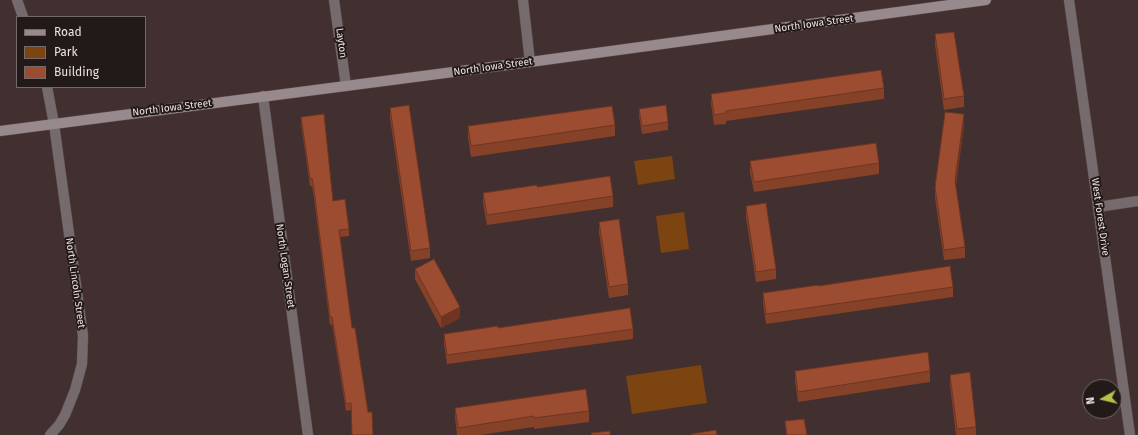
<!DOCTYPE html>
<html>
<head>
<meta charset="utf-8">
<style>
	body { margin:0 }
	#map { position:relative; width:1138px; height:435px; overflow:hidden; background:#422f2f; font-family:"Fira Sans",sans-serif }
	canvas { display:block }
	.legend { position:absolute; left:16px; top:16px; width:130px; height:72px; box-sizing:border-box; background:#221a19; border:1px solid #746a69; margin:0; padding:5px 7px; list-style:none; font-size:12px; color:#eee1e1 }
	.legend li { display:flex; align-items:center; gap:8px; height:20px }
	.legend b { width:20px; border:1px solid #746a69 }
	.north { position:absolute; left:1082px; top:379px; width:40px; height:40px; box-sizing:border-box; background:#221a19; border:1px solid #746a69; border-radius:50%; rotate:262deg; font-size:11px; font-weight:700; line-height:16px; text-align:center; color:#eee1e1 }
	.north::after { content:''; display:block; margin:auto; width:14px; height:18px; background:#b5c24a; clip-path:polygon(50% 0,100% 100%,50% 72%,0 100%) }
</style>
</head>
<body>
<div id="map">
<canvas width="1138" height="435"></canvas>
<ul class="legend">
<li><b style="height:5px;background:#98898d"></b>Road</li>
<li><b style="height:11px;background:#7b4411"></b>Park</li>
<li><b style="height:11px;background:#9c4c30"></b>Building</li>
</ul>
<div class="north">N</div>
</div>
<script>
const c = document.querySelector('canvas').getContext('2d');
c.lineJoin = 'round';
function paint(path, color) { c.fillStyle = color; c.fill(path, 'evenodd'); }
const poly = rows => new Path2D(rows.map(r => 'M' + r).join(''));
function strokePath(path, color, width, dash) { c.strokeStyle = color; c.lineWidth = width; c.lineCap = dash ? 'butt' : 'round'; c.setLineDash(dash || []); c.stroke(path); }
function write(font, color, halo, rows, align = 'center') {
  c.font = font + ' "Fira Sans",sans-serif'; c.lineWidth = 4; c.setLineDash([]); c.textBaseline = 'middle'; c.strokeStyle = halo; c.fillStyle = color; for (const [text, x, y, turn = 0] of rows) {
    c.save(); c.translate(x, y); c.rotate((+turn || 0) * Math.PI / 180); c.textAlign = isNaN(turn) ? turn : align; if (halo) c.strokeText(text, 0, 0); c.fillText(text, 0, 0); c.restore();
  }
}
const green = poly([
	[672,156,675,179,638,185,634,161],
	[684,212,689,249,661,253,656,216],
	[701,365,707,403,632,414,626,376]
]);
const street = poly([
	[17,0,23,17],
	[334,0,346,86],
	[523,0,530,62],
	[1069,0,1130,435],
	[47,87,54,124,83,336,82,364,75,390,65,415,59,425,50,435],
	[263,96,308,435],
	[1098,207,1138,201]
]);
const secondary = poly([
	[0,131,530,62,986,0]
]);
const wall = poly([
	[935,34,964,96,964,107,944,110,935,45],
	[884,88,884,99,726,121,726,124,714,125,711,104,711,94],
	[390,108,430,248,430,258,411,261,390,118],
	[639,109,668,122,668,130,642,134,639,116],
	[301,117,333,201,349,229,349,236,340,237,352,328,368,412,373,435,351,410,346,411,332,324,330,325,314,198,312,186,310,186,301,124],
	[615,125,615,136,471,157,468,137,468,126],
	[964,125,956,186,965,247,965,258,944,260,935,198,935,187],
	[750,161,879,163,879,174,754,192,750,172],
	[537,187,613,196,613,207,487,225,483,203,483,193],
	[746,206,776,269,776,279,756,282,746,217],
	[599,222,628,284,628,295,609,298,599,233],
	[415,269,460,318,441,328,415,279],
	[818,286,953,287,953,297,766,324,763,303,763,293],
	[498,328,633,329,633,339,447,364,444,344,444,334],
	[795,371,930,371,930,382,798,402,795,381],
	[950,375,976,427,976,435,956,435,950,385],
	[455,408,589,411,589,422,534,429,534,427,480,435,457,435,455,418],
	[785,421,807,435,786,435]
]);
const shadedWall = poly([
	[964,114,964,125,955,192,955,181],
	[460,307,460,318,441,328,441,317]
]);
const building = poly([
	[954,32,964,96,944,99,935,34,954,32],
	[881,70,884,88,726,111,726,113,714,115,711,94,881,70],
	[409,105,430,248,411,251,390,108,409,105],
	[666,105,668,122,642,126,639,109,666,105],
	[612,106,615,125,471,146,468,126,612,106],
	[945,112,964,114,955,181,965,247,944,250,935,187,945,112],
	[324,114,333,201,345,199,349,229,339,230,352,328,355,328,368,412,372,412,373,435,352,435,351,403,346,404,332,317,330,317,314,190,312,178,310,179,301,117,324,114],
	[876,143,879,163,754,182,750,161,876,143],
	[610,176,613,196,487,215,483,193,537,185,537,187,610,176],
	[766,203,776,269,756,272,746,206,766,203],
	[619,219,628,284,609,287,599,222,619,219],
	[434,259,460,307,441,317,415,269,434,259],
	[950,266,953,287,766,314,763,293,818,285,818,286,950,266],
	[630,308,633,329,447,355,444,334,498,326,498,328,630,308],
	[928,352,930,371,798,392,795,371,928,352],
	[970,372,976,427,957,429,950,375,970,372],
	[586,389,589,411,534,418,534,416,458,428,455,408,586,389],
	[804,419,807,435,787,435,785,421,804,419],
	[716,430,717,435,691,435,691,434,716,430],
	[610,431,610,435,592,435,591,433,610,431]
]);
const streetNames = [
	["North Iowa Street",814,24,-8],
	["Layton",341,43,82],
	["North Iowa Street",493,67,-8],
	["North Iowa Street",172,108,-7],
	["West Forest Drive",1100,217,82],
	["North Logan Street",285,266,82],
	["North Lincoln Street",75,283,82]
];
paint(green, '#7b4411');
strokePath(street, '#5e4b4b', 11);
strokePath(secondary, '#5e4b4b', 11);
strokePath(street, '#756b6d', 10);
strokePath(secondary, '#98898d', 10);
paint(wall, '#864129');
paint(shadedWall, '#6d3522');
paint(building, '#9c4c30');
strokePath(building, '#6d3522', 1);
write('10px', '#eee1e1', '#221a19', streetNames);
</script>
</body>
</html>
